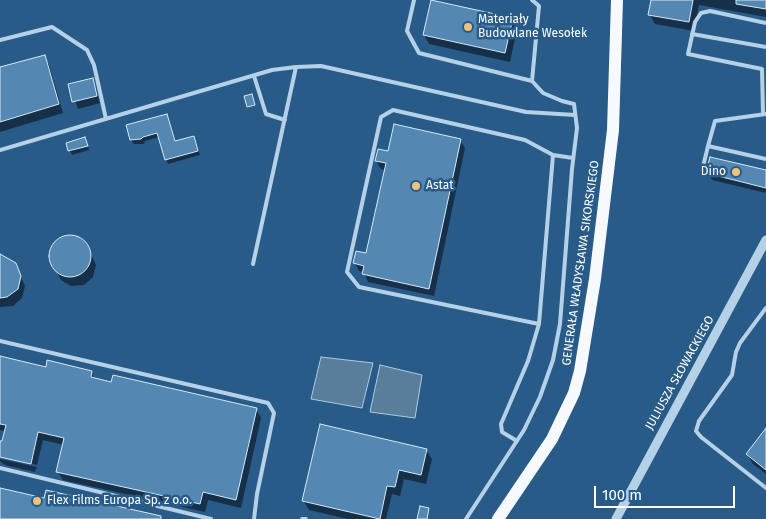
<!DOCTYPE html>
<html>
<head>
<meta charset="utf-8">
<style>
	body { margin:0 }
	#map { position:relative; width:766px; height:519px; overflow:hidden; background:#285b88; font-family:"Fira Sans",sans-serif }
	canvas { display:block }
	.scale { position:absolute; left:594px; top:486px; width:141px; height:22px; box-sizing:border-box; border:2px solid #fff; border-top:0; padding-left:6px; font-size:15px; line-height:18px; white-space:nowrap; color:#fff; -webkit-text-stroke:4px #285b88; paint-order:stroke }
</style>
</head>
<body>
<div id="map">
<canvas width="766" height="519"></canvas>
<div class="scale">100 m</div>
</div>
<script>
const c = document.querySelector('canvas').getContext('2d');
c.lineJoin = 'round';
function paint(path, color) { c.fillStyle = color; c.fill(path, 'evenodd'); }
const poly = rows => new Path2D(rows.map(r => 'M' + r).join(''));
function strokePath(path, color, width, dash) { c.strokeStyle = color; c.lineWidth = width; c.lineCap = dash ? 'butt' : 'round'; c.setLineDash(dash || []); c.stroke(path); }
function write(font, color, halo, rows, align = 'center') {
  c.font = font + ' "Fira Sans",sans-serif'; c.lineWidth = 5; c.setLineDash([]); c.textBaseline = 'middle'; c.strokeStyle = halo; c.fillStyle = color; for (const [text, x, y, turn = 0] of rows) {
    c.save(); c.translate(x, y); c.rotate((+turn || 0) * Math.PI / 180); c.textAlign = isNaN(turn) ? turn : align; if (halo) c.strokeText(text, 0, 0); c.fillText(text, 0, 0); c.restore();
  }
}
const water = poly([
	[321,357,373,363,362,408,311,399,321,357],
	[380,365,422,375,415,418,370,412,380,365]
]);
const shadow = poly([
	[652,0,766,0,766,17,699,5,694,31,655,24,650,15],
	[512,19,517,29,510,62,429,44,424,35],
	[44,57,49,65,63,113,0,132,0,69],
	[93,80,100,103,78,109,70,85],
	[167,115,176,142,194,137,200,155,168,164,159,137,145,141,144,144,134,144,131,140],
	[460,140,465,148,434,296,368,282,364,272,359,271,355,263,367,254,385,170,381,169,376,161,389,152],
	[87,143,89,150,72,155,67,144],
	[766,171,766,193,712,180,708,173],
	[75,237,86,243,96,265,93,277,84,285,71,286,61,280,50,258,53,246,62,238],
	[0,258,15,264,25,286,22,298,13,306,0,307],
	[0,358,47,368,91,372,95,379,256,409,261,418,241,508,208,500,205,512,63,480,58,472,64,445,43,440,37,465,0,456,0,459,37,467,35,472,5,465,0,461,0,442,3,443,6,432,0,430],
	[766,430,766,474,753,464,747,454],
	[426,450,432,459,426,484,404,479,400,496,392,494,386,519,348,519,309,510,303,500]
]);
const building = poly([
	[431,0,513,18,505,53,423,35,431,0],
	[651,0,693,0,689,22,648,15,651,0],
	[736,0,766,0,766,9,736,4,736,0],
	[45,55,59,104,0,122,0,67,45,55],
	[93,78,97,96,72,102,68,84,93,78],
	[252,94,255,105,247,107,244,96,252,94],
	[167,114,175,141,194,136,198,151,165,160,157,133,143,137,141,139,130,140,126,125,167,114],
	[394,124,461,139,429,289,362,274,364,266,353,263,356,251,366,253,386,163,375,161,378,149,388,151,394,124],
	[85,137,88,146,68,151,66,143,85,137],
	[710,157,766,170,766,188,706,173,710,157],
	'49 256a21 21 0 1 1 42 0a21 21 0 1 1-42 0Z',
	[0,254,16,263,21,276,18,289,7,297,0,298,0,254],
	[0,356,46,367,47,360,92,371,91,377,111,382,113,375,257,408,236,500,203,492,200,504,56,472,64,438,38,432,31,464,0,457,0,441,2,441,6,425,0,424,0,356],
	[320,424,427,449,421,475,399,470,395,487,387,486,380,519,302,501,320,424],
	[766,428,766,470,746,454,766,428],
	[0,488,44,498,46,490,161,516,161,519,0,519,0,488],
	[420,506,429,508,427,519,417,519,420,506]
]);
const service = poly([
	[414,0,407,31,419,53,532,81,543,93,562,101,574,104,577,128,572,169,560,324,553,360,540,397,524,430,466,519],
	[532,0,539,6,532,81],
	[692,34,766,47],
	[0,40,52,27,87,50,94,65,106,119],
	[254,76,266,114,285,120],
	[763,114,762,69,688,54,695,22,701,13,710,11,766,23],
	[708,146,715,121,766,114],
	[0,150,272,70,296,67,321,66,526,112,575,115],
	[702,171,708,146,766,159],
	[253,264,296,67],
	[766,308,740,343,736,352,732,375,699,421,696,431,701,437,766,488],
	[539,324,359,287,347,272,381,117,393,110,525,140,553,155,573,158],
	[0,341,268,403,274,413,257,494,254,519],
	[517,441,502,432,501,424,528,361,539,324,553,155],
	[0,468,211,519],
	[302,519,306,519]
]);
const tertiary = poly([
	[616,519,766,240]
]);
const primary = poly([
	[498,519,552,439,574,393,580,371,595,279,613,130,617,0]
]);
const markers = [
	[468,27,5,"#f0c27a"],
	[736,172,5,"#f0c27a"],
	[416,186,5,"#f0c27a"],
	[37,501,5,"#f0c27a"]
];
const poiNames = [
	["Materiały",478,20],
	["Budowlane Wesołek",478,34],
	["Dino",726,172,"right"],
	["Astat",426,186],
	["Flex Films Europa Sp. z o.o.",47,501]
];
const streetNames = [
	["GENERAŁA WŁADYSŁAWA SIKORSKIEGO",581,263,-82],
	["JULIUSZA SŁOWACKIEGO",680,373,-61]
];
paint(water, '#597d9b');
strokePath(water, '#a8cde9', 1);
paint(shadow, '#0007');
paint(building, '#5487b1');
strokePath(building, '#d7e9f7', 1);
strokePath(service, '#b4d1e8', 4);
strokePath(tertiary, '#b4d1e8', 9);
strokePath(primary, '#f6fafe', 12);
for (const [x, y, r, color] of markers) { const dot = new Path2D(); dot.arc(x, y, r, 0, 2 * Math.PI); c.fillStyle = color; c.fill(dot); strokePath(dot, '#285b88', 2); }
write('12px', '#fff', '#285b88', poiNames, 'left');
write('12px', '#fff', '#285b88', streetNames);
</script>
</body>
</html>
